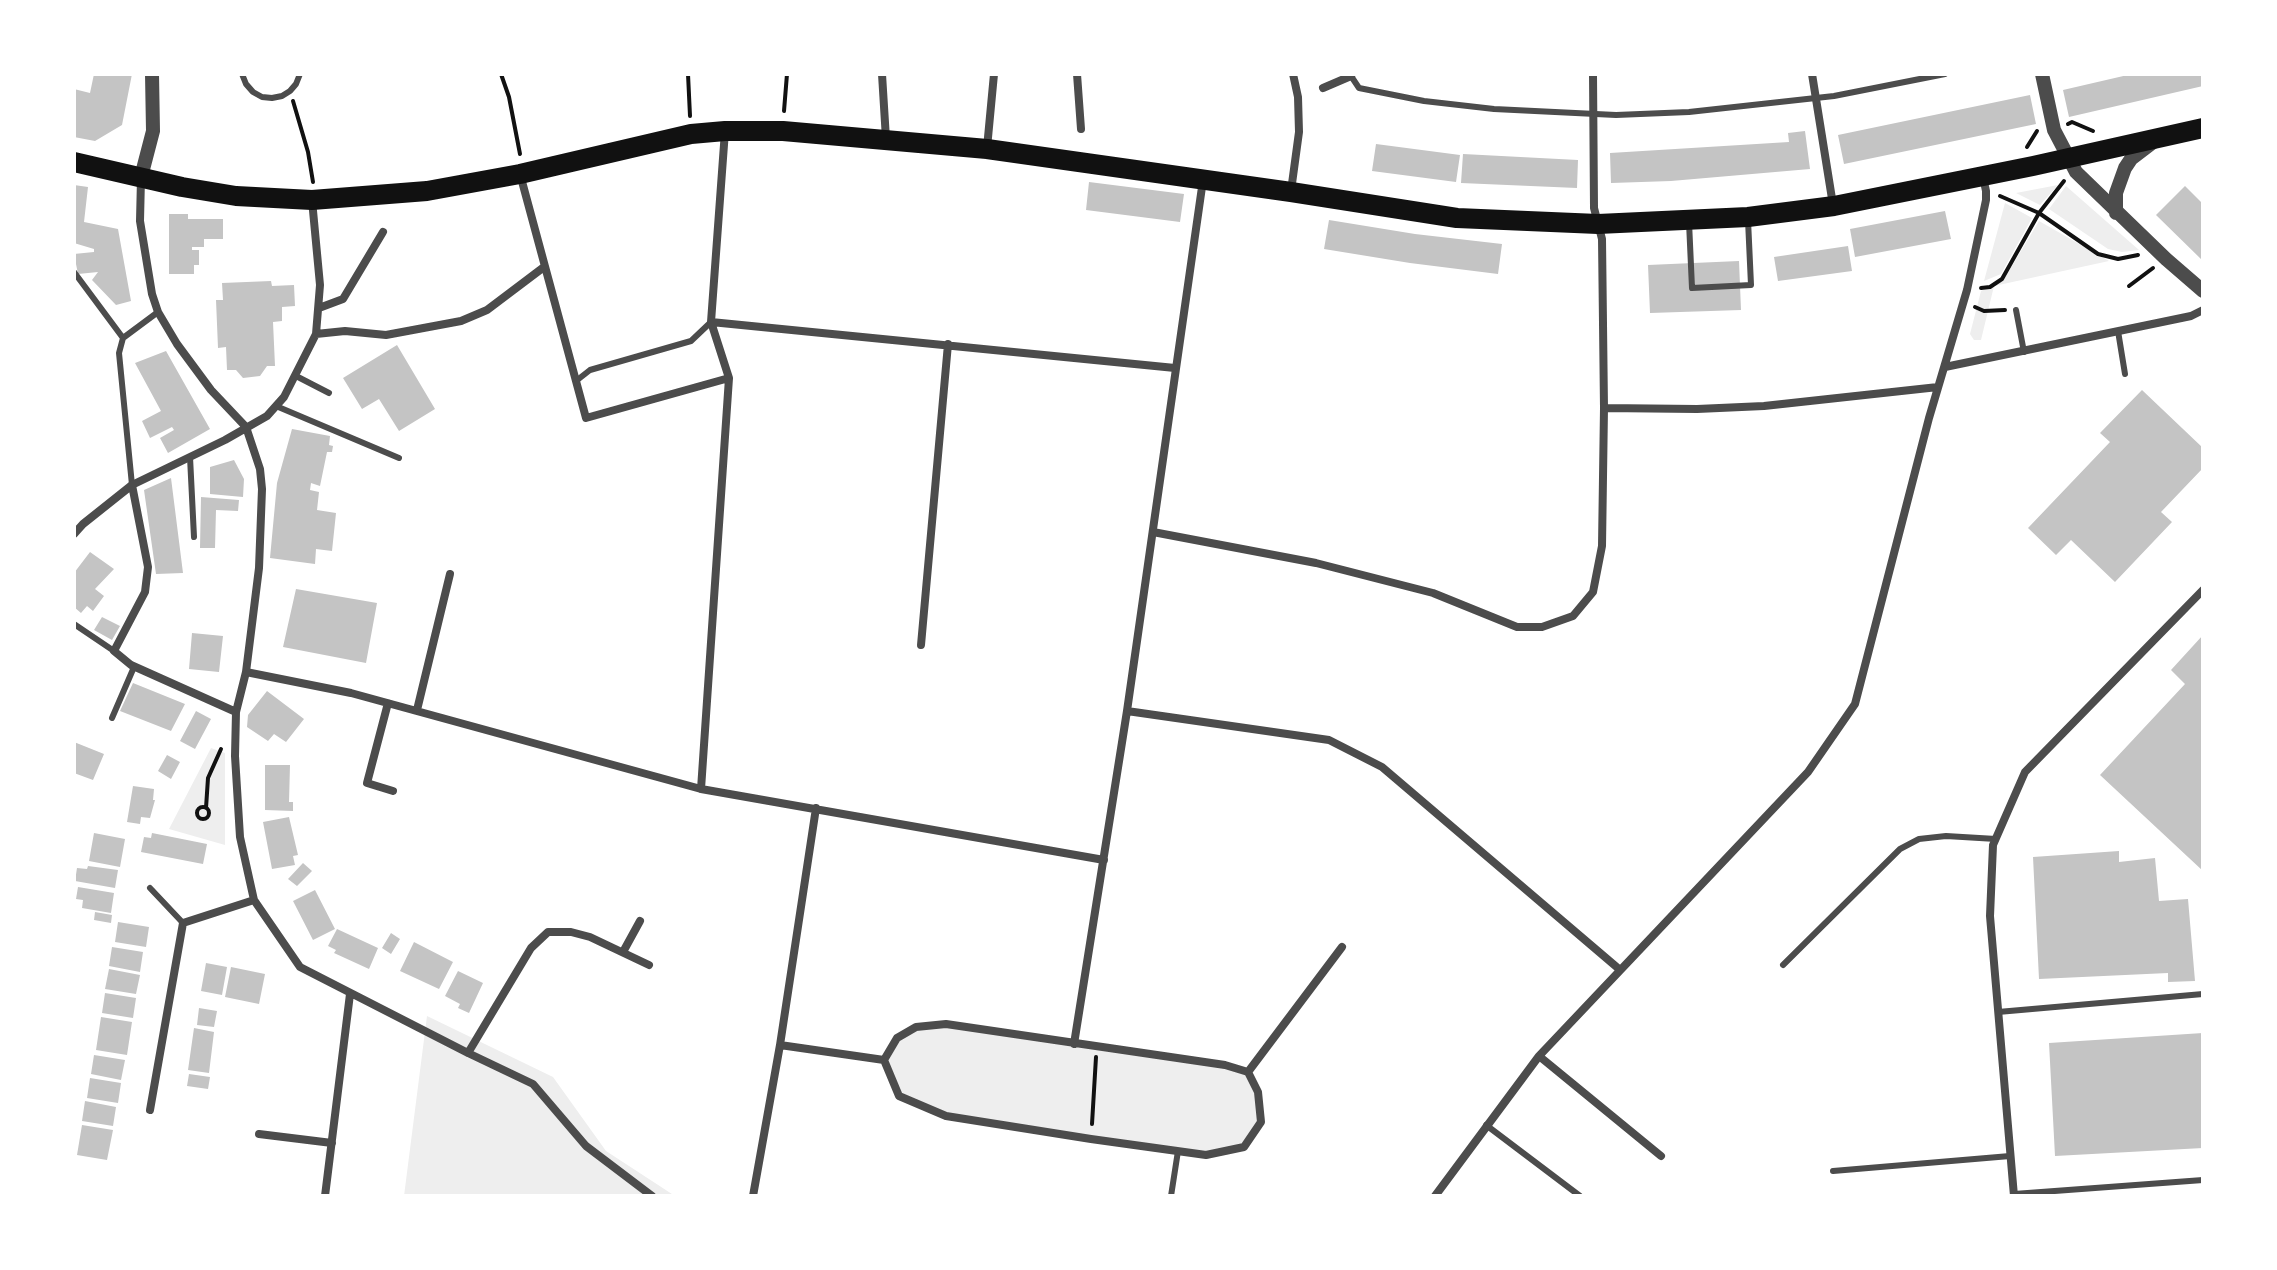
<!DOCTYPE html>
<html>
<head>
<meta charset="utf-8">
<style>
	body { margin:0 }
	#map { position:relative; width:2277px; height:1270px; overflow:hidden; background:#fff; font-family:Signika,sans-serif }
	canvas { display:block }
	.frame { position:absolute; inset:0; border:76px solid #fff; pointer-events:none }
</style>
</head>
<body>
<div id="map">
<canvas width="2277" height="1270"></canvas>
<div class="frame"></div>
</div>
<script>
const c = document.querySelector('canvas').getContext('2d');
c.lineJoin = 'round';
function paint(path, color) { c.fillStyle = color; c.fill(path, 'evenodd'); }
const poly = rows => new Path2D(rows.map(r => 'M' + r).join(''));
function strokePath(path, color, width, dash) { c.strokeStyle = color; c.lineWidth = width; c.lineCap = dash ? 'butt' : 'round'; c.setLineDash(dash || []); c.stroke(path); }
const green = poly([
	[2058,185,2040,205,2016,193],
	[2066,186,2139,250,2122,252,2108,249,2049,209],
	[2005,203,2032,218,2001,274,1984,281],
	[2039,221,2109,261,1994,286,1981,340,1974,340,1970,334,1981,291,2003,281],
	[211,748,225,753,225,845,169,829],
	[427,1016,553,1077,606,1151,675,1196,404,1196],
	[946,1024,1248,1072,1258,1092,1261,1122,1244,1147,1206,1155,946,1116,899,1096,884,1060,897,1038,916,1027]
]);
const building = poly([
	[94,74,132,74,122,125,95,141,74,137,74,89,90,93],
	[2132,74,2203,74,2203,86,2069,117,2063,90],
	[2030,95,2036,124,1844,164,1838,135],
	[1805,131,1810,169,1671,181,1611,183,1610,153,1789,142,1788,133],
	[1376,144,1460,155,1456,182,1372,171],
	[1463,154,1578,160,1577,188,1461,183],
	[1089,182,1184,194,1180,222,1086,210],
	[74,185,88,187,84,222,118,229,131,301,116,305,92,280,98,272,78,274,74,254,94,252,94,249,74,243],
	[2185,186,2203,204,2203,261,2156,215],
	[1945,211,1951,239,1855,257,1850,229],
	[169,214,188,214,188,219,223,219,223,239,204,239,204,247,192,247,192,250,199,250,199,265,194,265,194,274,169,274],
	[1329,220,1415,234,1502,244,1498,274,1410,263,1324,249],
	[1848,246,1852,271,1778,281,1774,257],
	[1739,261,1741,310,1650,313,1648,265],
	[271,281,272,286,294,285,295,306,282,307,282,321,273,322,275,366,267,366,260,376,243,378,236,370,227,370,226,347,218,348,216,300,223,300,222,283],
	[397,345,435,409,399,431,379,399,362,409,343,378],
	[166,351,210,429,168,453,160,438,174,430,172,427,150,438,142,421,161,411,135,363],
	[2142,390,2203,448,2203,468,2161,512,2172,522,2115,582,2071,540,2056,555,2028,528,2110,442,2100,433],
	[292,429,330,436,329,445,333,446,332,452,327,452,320,486,311,483,310,490,319,492,317,510,336,513,332,551,316,549,315,564,270,558,277,483],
	[234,460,244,479,243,497,210,494,210,467],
	[171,478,183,573,156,574,144,490],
	[201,497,239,500,238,511,216,510,215,548,200,548],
	[90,552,114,569,95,589,104,596,93,611,87,606,81,613,74,607,74,573],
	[296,589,377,603,366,663,283,647],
	[102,617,120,626,112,640,94,630],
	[192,633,223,636,219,672,189,669],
	[2203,635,2203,871,2100,775,2185,684,2171,670],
	[133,683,185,704,171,731,120,711],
	[267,691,304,719,286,742,274,734,268,741,247,727,248,715],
	[196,711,211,719,195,749,180,741],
	[74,742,104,754,93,780,74,773],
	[167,755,180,762,171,779,158,771],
	[265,765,290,765,289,802,293,802,293,811,265,810],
	[133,786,154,789,153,800,155,800,150,818,141,817,140,824,127,822],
	[289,817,298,855,293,856,295,865,272,869,263,822],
	[94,833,125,839,120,867,89,861],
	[152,833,207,844,203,864,141,852,144,837,151,838],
	[2119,851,2119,862,2155,858,2159,901,2188,899,2195,981,2168,982,2168,973,2039,979,2033,857],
	[303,863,312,871,297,886,288,879],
	[88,866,118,870,115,888,75,881,77,868,87,869],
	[78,887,114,893,111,913,82,908,83,900,76,899],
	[315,890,335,929,313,940,293,901],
	[95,912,112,915,111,923,94,920],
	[118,922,149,927,146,947,115,942],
	[337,929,378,948,369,969,334,953,336,950,328,946],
	[391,933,400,939,391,954,382,948],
	[414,942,453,962,439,989,400,971],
	[112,947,143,952,140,972,109,966],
	[206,963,227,967,222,995,201,991],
	[231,967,265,974,259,1004,225,997],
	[109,969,140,975,136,994,105,989],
	[458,971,483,983,469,1013,458,1008,460,1004,445,996],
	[105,993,136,998,133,1018,102,1013],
	[199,1008,217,1011,214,1027,197,1025],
	[101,1017,132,1022,127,1055,96,1050],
	[194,1028,214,1032,209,1073,188,1070],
	[2203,1033,2203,1148,2055,1156,2049,1043],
	[94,1055,125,1060,121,1080,91,1074],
	[189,1074,210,1077,208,1089,187,1086],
	[90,1078,121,1083,118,1103,87,1098],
	[85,1101,116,1107,113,1126,82,1121],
	[82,1125,113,1130,107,1160,77,1155]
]);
const path = poly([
	[501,74,509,97,520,154],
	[688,74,690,116],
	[293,101,308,152,313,182],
	[784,111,787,74],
	[2068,124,2072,122,2093,131],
	[2027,147,2037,131],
	[2000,196,2039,213,2098,254,2118,259,2138,255],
	[2129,286,2153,268],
	[1981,288,1990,287,2002,279,2039,213,2064,181],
	[1975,307,1984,311,2005,310],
	'197 813a6 6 0 1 1 12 0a6 6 0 1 1-12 0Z',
	[206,808,208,778,221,749],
	[1092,1124,1096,1057]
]);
const service = poly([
	[242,74,246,84,253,92,262,97,272,98,282,96,290,91,296,84,300,74],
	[1351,76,1359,88,1424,101,1494,109,1616,115,1689,112,1834,96,1945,74],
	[1689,222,1692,288,1751,285,1748,220],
	[74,272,123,338],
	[2016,310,2024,352],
	[2118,331,2125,374],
	[296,376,329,393],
	[576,381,590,370,691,341,711,322],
	[276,406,399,458],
	[190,457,194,537],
	[132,485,119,353,123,338,158,312],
	[74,624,114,651],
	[112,718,134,667],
	[150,888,183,923],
	[1783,965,1900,849,1919,839,1946,836,1996,839],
	[1998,1012,2203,994],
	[1486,1125,1580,1196],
	[1833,1171,2010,1156],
	[2014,1194,2203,1180],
	[1171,1196,1178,1151]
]);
const minor = poly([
	[882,74,886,139],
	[1077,74,1081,129],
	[1812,74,1833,205],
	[1323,88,1351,76,1352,74],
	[987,148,994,74],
	[520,174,586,418,729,378],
	[141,178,140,221,152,294,158,312,177,344,211,390,246,427,260,469,262,489,259,568,246,672,236,712,235,756,240,837,254,900,300,967,468,1053,533,1084,586,1146,652,1196],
	[1291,191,1299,132,1298,97,1293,74],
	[319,308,343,299,383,232],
	[711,322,1175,368],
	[316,334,345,331,386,335,461,321,487,310,544,267],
	[1945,367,2191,316,2203,310],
	[1604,408,1697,409,1764,406,1938,387],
	[132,485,148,567,145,592,114,651,131,665,236,712],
	[1153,532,1316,563,1433,593,1517,627,1542,627,1573,616,1593,592,1602,546,1604,408,1602,239,1594,208,1593,74],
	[74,534,83,524,132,485,225,440,267,416,284,397,316,334,320,285,312,200],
	[921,645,948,344],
	[246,672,351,693,701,789,1104,860],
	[388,703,367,783,393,791],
	[417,710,450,574],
	[1127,711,1329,740,1382,767,1619,969],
	[701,789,729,378,711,322,725,131],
	[623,952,640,921],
	[1074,1044,1127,711,1203,180],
	[780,1045,884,1060,899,1096,946,1116,1091,1139,1206,1155,1244,1147,1261,1122,1258,1092,1248,1072,1225,1065,946,1024,916,1027,897,1038,884,1060],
	[468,1053,531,948,548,932,571,932,590,937,649,965],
	[1539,1056,1661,1156],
	[1248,1072,1342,947],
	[150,1110,183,923,254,900],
	[259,1134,332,1143],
	[325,1196,350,994],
	[753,1196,780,1045,816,808],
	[1435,1196,1539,1056,1808,772,1855,704,1929,418,1967,290,1986,200,1986,191,1983,177],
	[2014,1196,1990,916,1993,845,2025,772,2203,590]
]);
const tertiary = poly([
	[2042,74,2054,130,2076,172,2166,259,2203,291],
	[141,177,153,131,152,74],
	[2116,213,2116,193,2125,168,2131,159,2152,143]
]);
const trunk = poly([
	[74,162,182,187,236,196,312,200,427,191,520,174,691,134,725,131,783,131,987,149,1291,192,1457,218,1598,224,1748,217,1834,206,2033,166,2203,128]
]);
paint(green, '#eee');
paint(building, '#c4c4c4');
strokePath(path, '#111', 4);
strokePath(service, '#4c4c4c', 6);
strokePath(minor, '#4c4c4c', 8);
strokePath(tertiary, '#4c4c4c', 14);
strokePath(trunk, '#111', 20);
</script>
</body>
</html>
